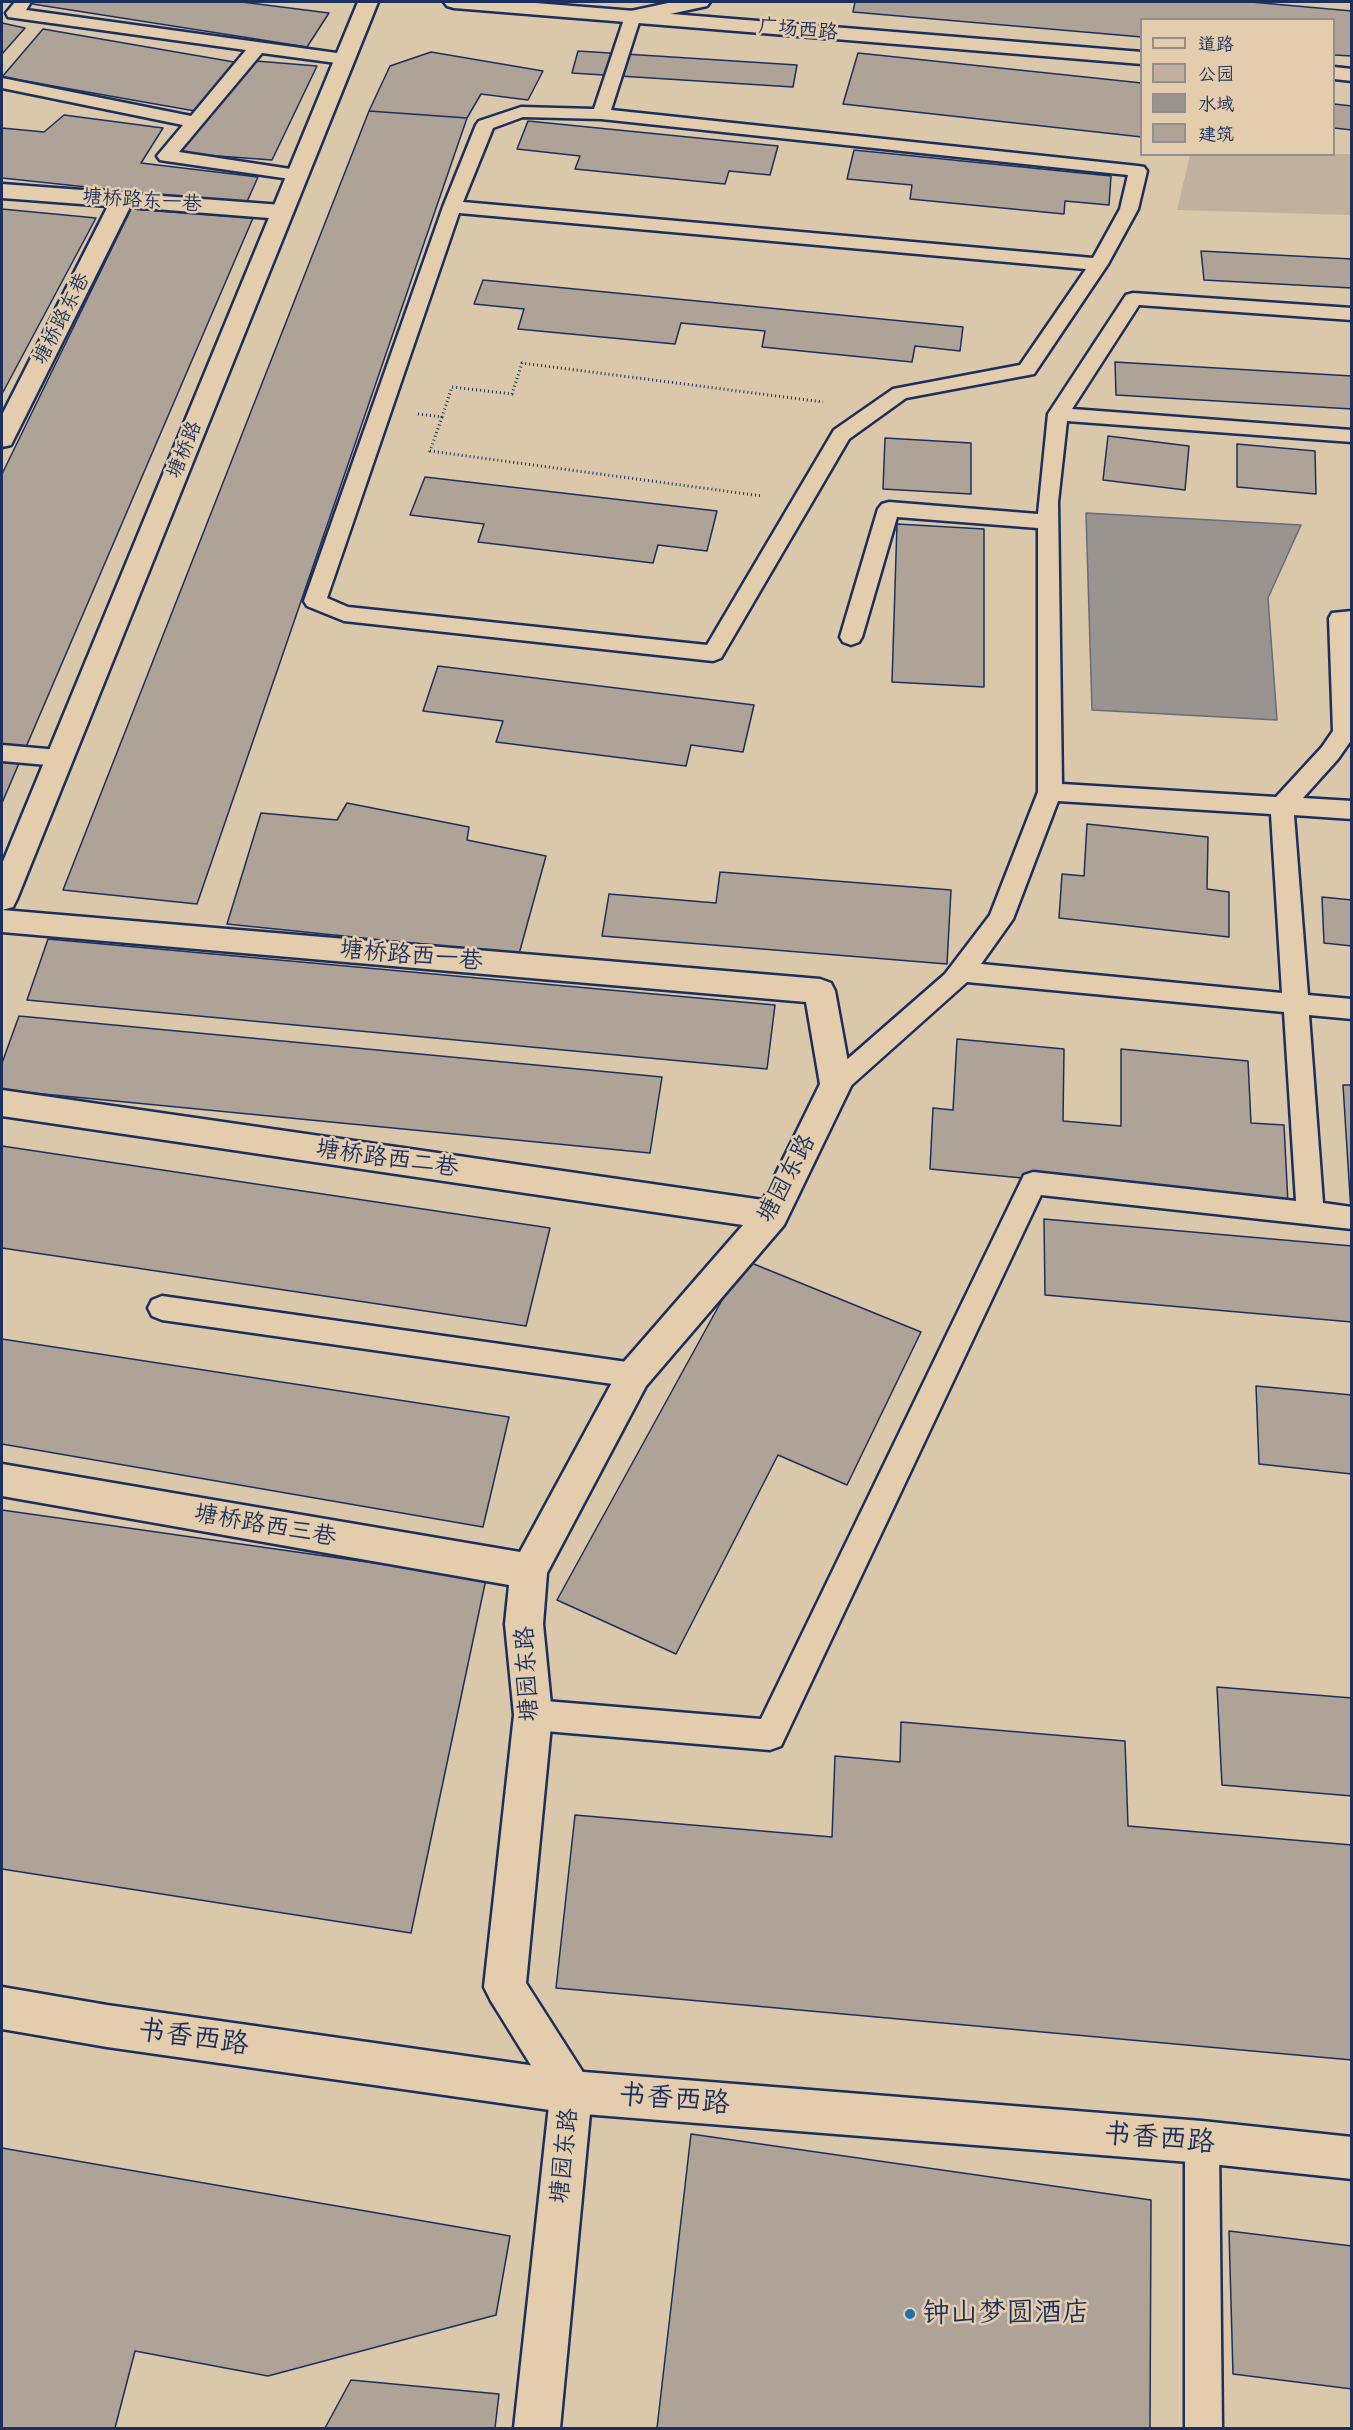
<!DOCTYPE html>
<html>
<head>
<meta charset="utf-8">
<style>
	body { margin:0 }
	#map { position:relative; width:1353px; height:2430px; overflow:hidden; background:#dbc7a9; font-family:Caveat,"LXGW WenKai TC",sans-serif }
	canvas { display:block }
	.frame { position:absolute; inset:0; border:3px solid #1b2f5e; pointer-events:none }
	.legend { position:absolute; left:1140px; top:18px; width:195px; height:138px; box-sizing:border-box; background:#e3cdac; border:2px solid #938e8d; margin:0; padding:8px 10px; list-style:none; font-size:18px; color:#1b2f5e }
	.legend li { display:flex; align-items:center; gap:12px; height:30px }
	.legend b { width:30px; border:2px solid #938e8d }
</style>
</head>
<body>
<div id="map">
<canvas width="1353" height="2430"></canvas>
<div class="frame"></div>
<ul class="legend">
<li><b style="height:8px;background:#e3cdac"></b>道路</li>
<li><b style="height:16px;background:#bfb19d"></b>公园</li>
<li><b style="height:16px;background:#999490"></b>水域</li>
<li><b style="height:16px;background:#afa398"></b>建筑</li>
</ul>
</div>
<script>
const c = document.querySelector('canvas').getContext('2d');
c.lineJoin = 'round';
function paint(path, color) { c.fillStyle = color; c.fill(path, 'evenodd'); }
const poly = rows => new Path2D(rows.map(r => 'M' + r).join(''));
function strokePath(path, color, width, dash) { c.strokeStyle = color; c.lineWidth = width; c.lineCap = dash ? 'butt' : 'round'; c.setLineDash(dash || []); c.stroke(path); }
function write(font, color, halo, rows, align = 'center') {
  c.font = font + ' Caveat,"LXGW WenKai TC",sans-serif'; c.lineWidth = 5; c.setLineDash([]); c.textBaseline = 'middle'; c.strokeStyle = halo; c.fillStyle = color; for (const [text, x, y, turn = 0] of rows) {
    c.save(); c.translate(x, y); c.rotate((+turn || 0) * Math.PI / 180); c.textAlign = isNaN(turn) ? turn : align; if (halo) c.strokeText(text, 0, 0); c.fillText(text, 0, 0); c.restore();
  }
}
const green = poly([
	[1351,154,1351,215,1177,210,1190,155]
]);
const water = poly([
	[1086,513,1301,525,1268,598,1277,720,1092,710,1086,513]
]);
const building = poly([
	[27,2,242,2,329,13,307,47,26,3,27,2],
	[855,2,1251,2,1352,11,1352,56,1334,55,1334,20,1142,20,1142,37,853,12,855,2],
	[2,23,25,28,2,54,2,23],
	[43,29,234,62,195,111,2,77,43,29],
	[578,51,797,65,793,87,572,73,578,51],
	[431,52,543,71,528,100,481,94,467,118,369,111,390,66,431,52],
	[858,53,1142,83,1142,137,843,104,858,53],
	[256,61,317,66,272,160,178,153,256,61],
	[1334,104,1352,106,1352,130,1334,128,1334,104],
	[369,111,467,118,197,904,63,890,369,111],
	[64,115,163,128,141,163,258,177,246,204,2,178,2,128,44,132,64,115],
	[528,121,778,146,770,175,729,171,725,184,575,169,580,156,517,149,528,121],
	[854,150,1111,176,1109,205,1065,201,1064,214,910,199,912,185,847,179,854,150],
	[2,209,96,218,2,394,2,209],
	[131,209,253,218,2,803,2,474,131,209],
	[1201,251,1352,259,1352,288,1204,280,1201,251],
	[483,280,963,327,960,351,915,346,912,362,762,347,765,331,681,323,675,344,518,329,524,309,474,304,483,280],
	[1115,362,1352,376,1352,409,1116,395,1115,362],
	[1108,436,1189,446,1185,490,1103,480,1108,436],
	[885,438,971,443,971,494,883,489,885,438],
	[1237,444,1315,451,1316,494,1237,487,1237,444],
	[425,477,717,511,707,551,658,545,653,563,478,542,484,524,410,515,425,477],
	[897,524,984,529,984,687,892,682,897,524],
	[438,666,754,705,743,752,691,745,686,766,496,742,503,721,423,711,438,666],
	[347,803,469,827,467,840,546,856,519,954,227,924,261,813,337,820,347,803],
	[1087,824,1208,837,1207,889,1229,892,1229,937,1059,918,1062,874,1084,876,1087,824],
	[720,872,951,890,947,964,602,936,609,894,716,903,720,872],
	[1322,897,1352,900,1352,946,1324,943,1322,897],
	[48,939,775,1005,767,1069,27,1000,48,939],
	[19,1016,662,1077,650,1153,2,1090,2,1063,19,1016],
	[957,1039,1064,1049,1063,1121,1121,1126,1121,1049,1248,1061,1251,1123,1284,1125,1288,1204,930,1169,933,1108,953,1110,957,1039],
	[1343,1085,1352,1085,1352,1212,1351,1212,1343,1085],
	[2,1146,550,1228,526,1326,2,1248,2,1146],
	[1044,1219,1352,1246,1352,1322,1045,1295,1044,1219],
	[744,1260,921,1332,847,1485,778,1455,676,1654,557,1600,744,1260],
	[2,1339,509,1417,483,1527,2,1444,2,1339],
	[1256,1386,1352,1395,1352,1474,1259,1464,1256,1386],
	[2,1510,486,1579,411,1933,2,1869,2,1510],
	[1217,1687,1352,1698,1352,1796,1222,1785,1217,1687],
	[901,1722,1125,1741,1128,1826,1352,1845,1352,2060,556,1988,575,1815,832,1837,835,1756,900,1762,901,1722],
	[691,2134,1151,2200,1150,2428,657,2428,691,2134],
	[2,2148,510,2236,496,2315,268,2376,135,2351,115,2428,2,2428,2,2148],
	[1229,2231,1352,2246,1352,2389,1233,2374,1229,2231],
	[351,2380,499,2394,495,2428,325,2428,351,2380]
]);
const path = poly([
	[418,414,442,417,452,387,512,394,522,363,823,402],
	[442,417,430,451,762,496]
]);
const lane = poly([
	[15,2,31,2,26,10,344,54,350,55,353,59,350,63,344,64,262,53,179,152,297,170,303,171,306,175,303,179,297,180,166,161,160,160,157,156,183,125,2,88,2,78,191,116,246,50,8,17,6,13,15,2],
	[633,11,641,16,611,110,1138,166,1144,167,1147,171,1138,209,1108,264,1034,374,906,398,849,439,721,658,713,661,344,621,307,606,304,601,443,207,476,125,479,121,521,107,594,109,625,16,633,11],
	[523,117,601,119,1128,175,1120,209,1093,258,463,202,493,128,523,117],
	[459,213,1086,269,1020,365,893,389,834,430,707,645,348,607,327,598,459,213],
	[1133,293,1352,308,1352,320,1139,305,1072,409,1352,430,1352,442,1067,421,1058,502,1062,784,1276,797,1322,747,1333,731,1329,618,1332,613,1352,611,1352,739,1338,759,1303,798,1352,801,1352,819,1294,815,1308,995,1352,999,1352,1019,1309,1015,1323,1203,1352,1207,1352,1229,1041,1195,781,1746,770,1750,533,1730,522,1726,517,1715,522,1704,533,1700,761,1719,1024,1175,1033,1172,1296,1201,1284,1012,967,982,845,1091,836,1094,827,1091,823,1084,827,1077,945,974,990,915,1038,792,1038,528,897,517,862,637,859,642,851,645,843,642,840,637,878,509,882,504,889,502,1038,514,1048,414,1126,295,1133,293],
	[1058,801,1271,814,1282,993,981,964,1013,919,1058,801],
	[2,745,59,750,67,752,71,758,67,764,59,766,2,761,2,745],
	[162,1296,634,1363,644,1366,648,1375,644,1384,634,1387,162,1320,152,1316,148,1308,152,1300,162,1296],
	[1202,2125,1214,2130,1219,2142,1222,2428,1185,2428,1185,2142,1190,2130,1202,2125]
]);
const street = poly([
	[673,2,710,2,707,6,633,22,626,20,623,16,626,12,673,2],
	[2,184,282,205,290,207,293,212,290,217,282,219,130,207,11,445,2,447,2,415,108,206,2,198,2,184],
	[2,910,820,979,831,983,835,991,852,1084,784,1225,646,1386,547,1573,543,1624,552,1715,526,1983,586,2077,592,2092,560,2428,514,2428,550,2096,491,2001,484,1987,514,1715,505,1624,509,1585,2,1496,2,1464,520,1552,622,1364,743,1225,2,1116,2,1090,763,1200,820,1084,806,1002,2,932,2,910]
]);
const secondary = poly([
	[358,2,378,2,17,899,13,907,2,910,2,864,358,2],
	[444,2,523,2,1142,52,1142,64,454,8,447,6,444,2],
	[1334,67,1352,69,1352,81,1334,79,1334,67],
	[2,1987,107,2005,571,2071,1202,2121,1352,2137,1352,2179,1202,2163,571,2113,107,2047,2,2029,2,1987]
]);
const markers = [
	[910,2314,6,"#1f6fb2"]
];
const farStreetnames = [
	["广场西路",798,30,5],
	["塘桥路东一巷",142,201,4],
	["塘桥路东巷",62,319,-63],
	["塘桥路",185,450,-68]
];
const streetNames = [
	["塘桥路西一巷",411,956,5],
	["塘桥路西二巷",387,1159,8],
	["塘园东路",787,1179,-62],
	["塘桥路西三巷",265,1526,10],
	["塘园东路",528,1674,-93],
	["塘园东路",565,2156,-84]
];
const nearStreetnames = [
	["书香西路",193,2038,8],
	["书香西路",674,2100,5],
	["书香西路",1159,2139,5]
];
const nearPoinames = [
	["钟山梦圆酒店",922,2314]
];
paint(green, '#bfb19d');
paint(water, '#999490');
strokePath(water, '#676c7c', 1.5);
paint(building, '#afa398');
strokePath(building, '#1b2f5e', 1.5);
strokePath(lane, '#1b2f5e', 5);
strokePath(street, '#1b2f5e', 5);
strokePath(secondary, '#1b2f5e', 5);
strokePath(path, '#1b2f5e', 3, [1, 3]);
paint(lane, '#e3cdac');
paint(street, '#e3cdac');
paint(secondary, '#e3cdac');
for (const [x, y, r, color] of markers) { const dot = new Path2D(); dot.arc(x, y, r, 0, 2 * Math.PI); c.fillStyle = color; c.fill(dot); strokePath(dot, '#e3cdac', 2); }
write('20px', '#1b2f5e', '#e3cdac', farStreetnames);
write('24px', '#1b2f5e', '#e3cdac', streetNames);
write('28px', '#1b2f5e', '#e3cdac', nearStreetnames);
write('28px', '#1b2f5e', '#e3cdac', nearPoinames, 'left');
</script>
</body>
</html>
